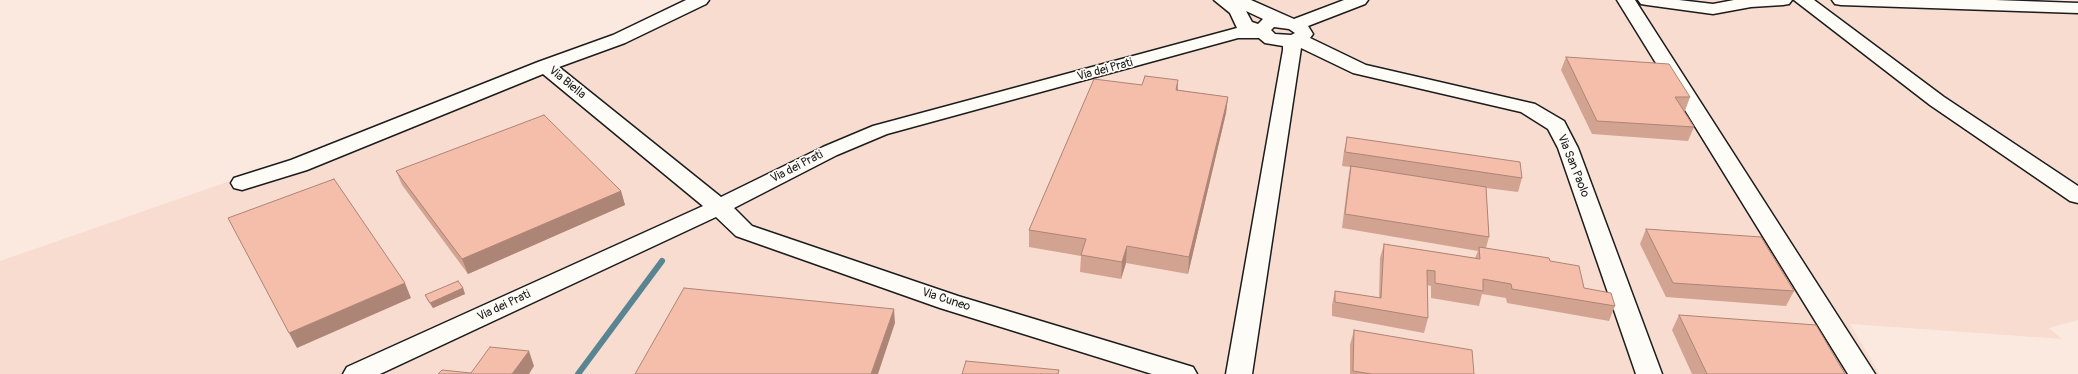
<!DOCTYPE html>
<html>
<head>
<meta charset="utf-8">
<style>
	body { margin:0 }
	canvas { display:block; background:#fbe9e0 }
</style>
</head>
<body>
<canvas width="2078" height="374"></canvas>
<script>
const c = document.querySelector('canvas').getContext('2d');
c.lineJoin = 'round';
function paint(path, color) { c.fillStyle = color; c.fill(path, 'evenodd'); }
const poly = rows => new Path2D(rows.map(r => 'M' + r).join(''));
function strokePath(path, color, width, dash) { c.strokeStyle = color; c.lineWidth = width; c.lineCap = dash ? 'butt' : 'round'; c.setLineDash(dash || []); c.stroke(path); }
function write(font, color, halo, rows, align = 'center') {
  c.font = font + ' Pangolin,sans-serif'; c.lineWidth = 3.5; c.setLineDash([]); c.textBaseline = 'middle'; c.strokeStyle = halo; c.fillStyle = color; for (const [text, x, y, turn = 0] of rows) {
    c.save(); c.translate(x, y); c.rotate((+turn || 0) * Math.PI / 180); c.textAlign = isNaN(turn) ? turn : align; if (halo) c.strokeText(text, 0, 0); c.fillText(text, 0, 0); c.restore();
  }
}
const built = poly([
	[685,0,2012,0,2069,7,2078,13,2078,320,2049,328,2062,339,1850,324,1880,374,0,374,0,261,371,132,607,38]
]);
const stream = poly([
	[578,374,662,261]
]);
const minor = poly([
	[686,0,709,0,706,4,625,43,559,67,721,197,823,147,873,126,1237,28,1230,13,1214,0,1251,0,1294,19,1344,0,1368,0,1365,4,1308,26,1313,34,1310,38,1366,65,1535,104,1564,121,1578,148,1662,374,1636,374,1558,148,1548,129,1521,112,1353,73,1301,48,1252,374,1226,374,1283,50,1283,46,1265,43,1259,38,1238,38,887,134,837,155,734,208,752,226,958,296,1193,367,1197,374,1152,374,940,308,736,236,716,217,380,374,343,374,347,367,703,206,543,74,307,170,242,190,234,188,231,183,234,178,291,160,538,62,613,35,686,0],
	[1246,11,1263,19,1258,24,1252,22,1246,11],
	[1274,27,1289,29,1295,33,1291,35,1275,34,1271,30,1274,27],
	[1617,0,1635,0,1875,374,1848,374,1617,0],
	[1638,0,1679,0,1713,4,1734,0,1792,0,1789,4,1783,5,1751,7,1713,14,1647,5,1641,4,1638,0],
	[1794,0,1814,0,1944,97,2078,186,2078,203,2070,201,1930,105,1794,0],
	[1832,0,1995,0,2078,3,2078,13,1841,5,1835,4,1832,0]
]);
const wall = poly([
	[1566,57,1690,97,1685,111,1684,111,1694,127,1688,141,1592,134,1561,70],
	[1178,80,1178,90,1228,97,1226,113,1188,274,1126,263,1121,279,1080,272,1081,256,1029,247,1029,230,1142,85],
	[1347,137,1522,178,1518,192,1486,188,1489,237,1486,248,1550,261,1584,288,1615,306,1609,321,1507,303,1506,298,1482,294,1479,306,1431,298,1431,286,1427,285,1428,318,1424,333,1332,316,1332,305,1335,291,1379,298,1380,258,1384,244,1475,258,1478,251,1342,228,1348,180,1350,167,1342,166,1344,151],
	[396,171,621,191,625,205,468,274,402,185],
	[1646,229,1794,291,1786,306,1666,297,1640,244],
	[463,288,465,294,433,308,428,301,425,295],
	[1679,315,1845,374,1692,374,1672,330],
	[1354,330,1474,374,1350,374,1350,345]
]);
const shadedWall = poly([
	[1178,80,1177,96,1176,90],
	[1228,97,1226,113,1188,274,1189,257],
	[621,191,625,205,468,274,462,259],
	[1127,246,1126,263,1121,279,1122,262],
	[405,283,411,298,297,348,289,333],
	[463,288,465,294,433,308,430,303],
	[894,309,895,323,878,374,871,374],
	[529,351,534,366,529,374,512,374]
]);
const building = poly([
	[1566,57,1669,64,1690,97,1675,97,1694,127,1597,121,1566,57],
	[1145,76,1178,80,1176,90,1228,97,1189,257,1127,246,1122,262,1081,255,1086,239,1029,230,1094,79,1142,85,1145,76],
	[544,115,621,191,462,259,396,171,544,115],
	[1347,137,1520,162,1522,178,1345,152,1347,137],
	[1351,166,1486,187,1489,237,1345,214,1351,166],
	[334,179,405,283,289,333,228,218,334,179],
	[1646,229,1761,237,1794,291,1673,283,1646,229],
	[1384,244,1480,259,1479,247,1549,258,1550,261,1579,266,1584,288,1611,293,1615,306,1512,289,1511,284,1483,279,1483,291,1435,283,1435,271,1427,270,1428,318,1335,302,1335,291,1381,298,1384,244],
	[458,281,463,288,430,303,425,295,458,281],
	[684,288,894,309,871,374,635,374,684,288],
	[1679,315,1816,325,1845,374,1707,374,1679,315],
	[1354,330,1472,350,1474,374,1372,374,1353,371,1354,330],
	[490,347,529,351,512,374,438,374,442,370,471,373,490,347],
	[966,361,1059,370,1058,374,962,374,966,361]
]);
const streetNames = [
	["Via dei Prati",1105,70,-15],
	["Via Biella",567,83,39],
	["Via San Paolo",1573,166,68],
	["Via dei Prati",797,167,-27],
	["Via Cuneo",946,300,18],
	["Via dei Prati",504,306,-25]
];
paint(built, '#f9dcd0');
strokePath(stream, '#598593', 6);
strokePath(minor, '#1c1c1c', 3);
paint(minor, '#fdfcf7');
paint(wall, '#d3a392');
paint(shadedWall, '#ac8577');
paint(building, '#f5beaa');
strokePath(building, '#ac8577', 1);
write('12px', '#1c1c1c', '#fdfcf7', streetNames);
</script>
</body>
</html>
